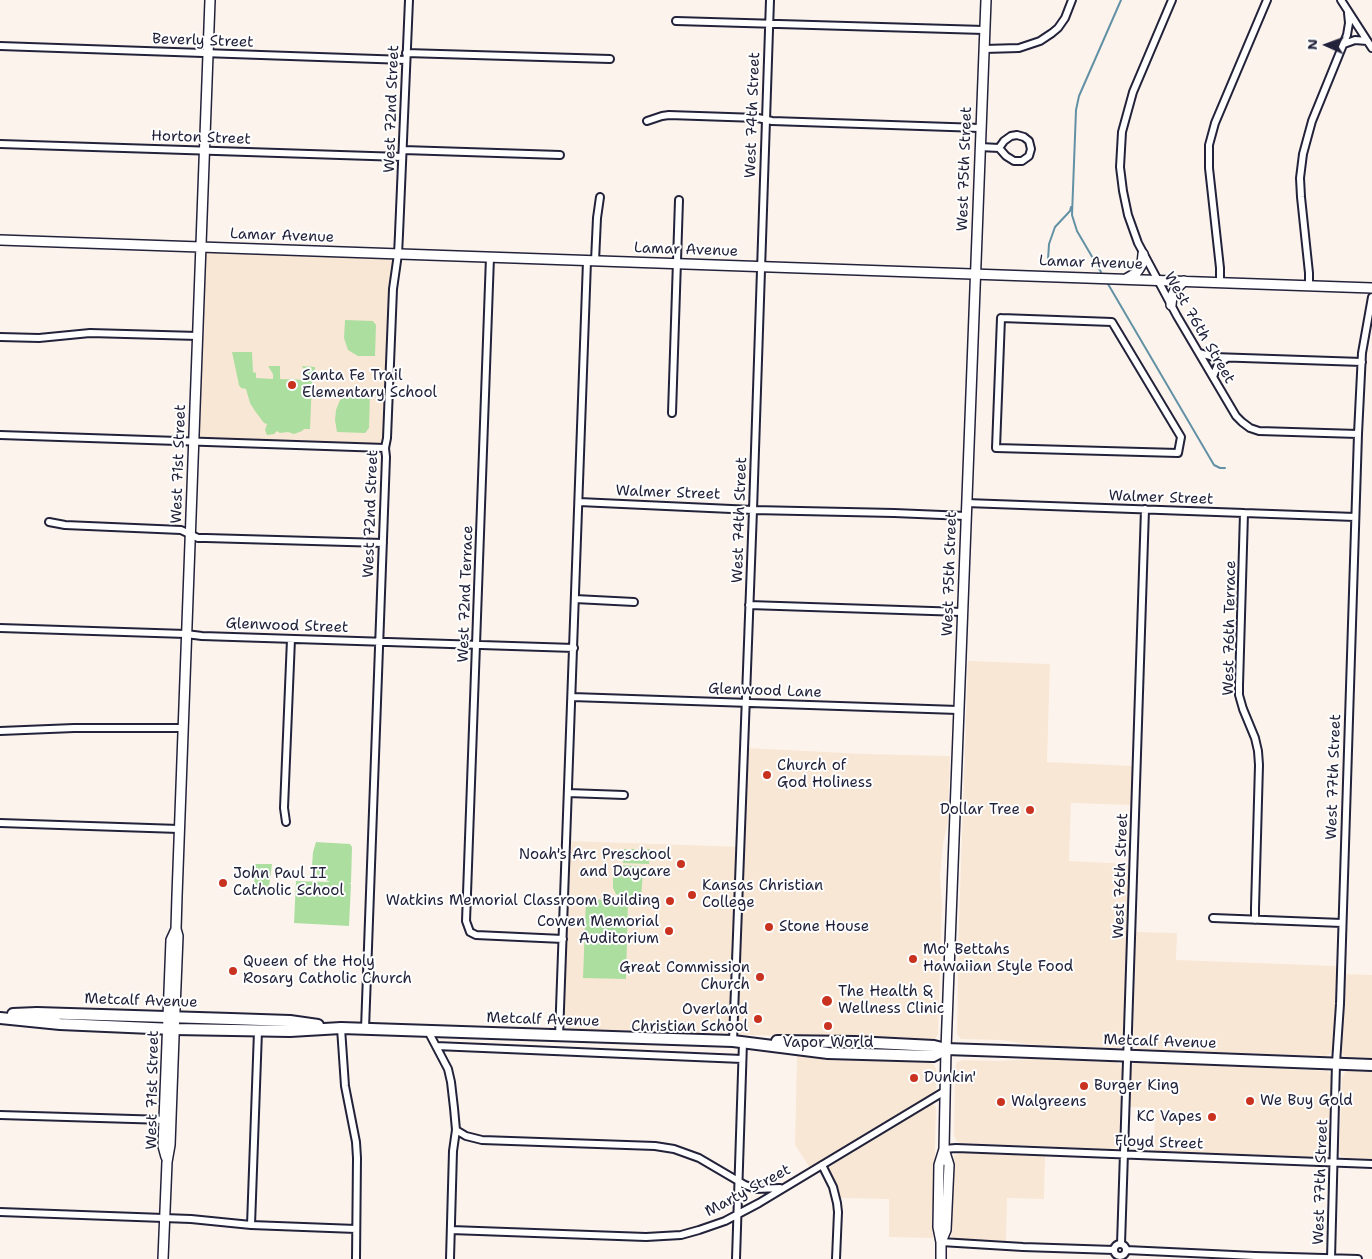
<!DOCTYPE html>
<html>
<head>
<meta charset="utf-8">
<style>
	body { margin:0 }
	#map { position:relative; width:1372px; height:1259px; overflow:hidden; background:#fcf4ec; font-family:"Shantell Sans",sans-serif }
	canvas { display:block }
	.north { position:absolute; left:1302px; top:20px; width:50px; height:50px; -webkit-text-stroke:4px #fff; paint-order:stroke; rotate:272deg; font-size:14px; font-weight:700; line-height:20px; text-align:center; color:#22223b }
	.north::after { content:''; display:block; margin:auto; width:18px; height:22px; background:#22223b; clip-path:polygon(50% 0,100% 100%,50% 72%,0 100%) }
</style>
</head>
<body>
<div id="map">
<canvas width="1372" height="1259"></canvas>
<div class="north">N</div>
</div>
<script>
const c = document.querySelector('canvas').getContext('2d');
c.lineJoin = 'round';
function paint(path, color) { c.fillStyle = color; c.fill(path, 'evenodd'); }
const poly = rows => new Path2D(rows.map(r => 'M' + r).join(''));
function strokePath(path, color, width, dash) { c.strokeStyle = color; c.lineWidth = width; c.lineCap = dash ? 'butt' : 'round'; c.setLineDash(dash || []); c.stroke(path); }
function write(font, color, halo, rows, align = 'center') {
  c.font = font + ' "Shantell Sans",sans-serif'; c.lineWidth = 4; c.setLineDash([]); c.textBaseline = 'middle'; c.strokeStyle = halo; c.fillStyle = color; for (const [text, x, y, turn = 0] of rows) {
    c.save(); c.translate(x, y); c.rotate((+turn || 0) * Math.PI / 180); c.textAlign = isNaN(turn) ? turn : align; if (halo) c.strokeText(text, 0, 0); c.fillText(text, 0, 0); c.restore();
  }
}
const built = poly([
	[203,251,393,256,394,262,385,439,382,446,196,439],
	[968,661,1050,664,1047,762,1133,766,1132,805,1071,803,1069,861,1130,864,1123,1045,1120,1048,1036,1045,1000,1040,961,1039,957,1034,959,921],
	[747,748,865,754,950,756,948,821,943,844,940,876,942,904,938,1034,934,1041,570,1029,564,1024,563,1016,569,841,744,847],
	[1136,932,1177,933,1176,960,1337,966,1333,1052,1326,1056,1139,1049,1136,1048,1133,1042],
	[1344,974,1372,975,1372,1058,1347,1057,1343,1055,1341,1051],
	[797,1055,826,1059,931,1063,934,1065,936,1069,936,1089,933,1094,810,1168,795,1145],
	[1034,1059,1116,1062,1120,1065,1122,1070,1119,1141,1118,1146,1115,1148,1110,1149,960,1143,956,1141,954,1134,955,1068,957,1062,963,1060,998,1061],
	[1134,1063,1139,1062,1328,1071,1332,1078,1328,1152,1324,1157,1154,1151,1155,1108,1130,1107,1131,1067],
	[1346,1071,1372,1072,1372,1159,1346,1158,1341,1156,1339,1152,1342,1077],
	[933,1104,936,1107,933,1238,889,1237,889,1199,839,1198,836,1187,827,1166,829,1164,929,1105],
	[961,1153,1045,1156,1044,1199,1007,1198,1006,1241,955,1239,950,1235,953,1159,955,1155]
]);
const green = poly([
	[345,320,373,321,376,325,375,356,358,356,348,350,344,338],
	[232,352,252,352,253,372,256,373,256,378,273,379,273,374,268,366,280,366,280,379,309,380,306,373,302,366,315,367,314,380,312,381,310,429,304,429,302,431,294,434,288,432,280,433,277,431,274,434,267,435,265,430,267,424,264,423,255,411,250,403,246,389,241,388,239,385],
	[358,394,370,395,369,428,365,433,337,432,335,420,336,410,340,400,347,396],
	[316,842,350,844,352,847,351,883,349,883,351,884,349,926,294,923,296,881,330,882,318,876,312,866,313,852],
	[624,849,650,849,649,864,623,863],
	[252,864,272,864,269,887,255,885],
	[613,865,640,866,643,870,641,899,626,899,616,894,613,888],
	[586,899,628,901,626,979,583,978]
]);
const stream = poly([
	[1048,260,1049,244,1055,227,1070,211,1071,207],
	[1101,272,1077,231,1072,215,1076,110,1079,96,1121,0],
	[1108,284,1214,465,1220,468,1225,468]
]);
const minor = poly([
	[1172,0,1133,92,1122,132,1120,167,1123,191,1128,215,1138,243,1177,316,1236,416,1242,422,1250,428,1259,431,1358,434],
	[1341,0,1372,48],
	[676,21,984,30],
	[1344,44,1355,40,1367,41],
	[0,46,406,60],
	[984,49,1019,48,1040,41,1052,33,1058,28,1065,18,1072,0],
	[406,53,610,59],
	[647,121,662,116,669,115,758,118,772,121,980,128],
	[1017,135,1024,137,1029,141,1031,149,1029,156,1022,161,1014,161,1006,156,999,148,1004,141,1011,136,1017,135],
	[0,144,402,157],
	[980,147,999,148],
	[403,150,560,155],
	[490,257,466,921,470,932,476,935,563,939],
	[595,261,597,218,600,197],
	[1220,282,1220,268,1209,168,1209,145,1215,123,1267,0],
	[1309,285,1309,273,1301,197,1300,178,1303,154,1312,121,1347,35,1349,23,1348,13],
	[1001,318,1112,322,1181,437,1178,453,996,448,1001,318],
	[0,337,39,338,90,333,198,336],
	[1200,353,1213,357,1362,362],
	[1213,377,1218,364,1227,358],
	[672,413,679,200],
	[0,435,385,448],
	[579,502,753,510,894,513,966,516],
	[966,503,1355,517],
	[1244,513,1239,685,1239,695,1243,709,1255,738,1258,751,1259,765,1255,908,1255,920],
	[49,522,65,525,181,530,198,538,206,538,383,543],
	[575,599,634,602],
	[749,605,962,612],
	[0,628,186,634,202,636,574,648],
	[572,697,958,710],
	[0,731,74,728,183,728],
	[568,793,624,795],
	[286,822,284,808,291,639],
	[0,823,179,829],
	[1213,918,1342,923],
	[341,1028,345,1086,356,1142,357,1158,356,1259],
	[365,1029,386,457,385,448,387,438,393,289,398,254,399,234,409,0],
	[428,1031,448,1069,451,1082,454,1108,456,1130,453,1151,450,1259],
	[559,1036,587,261],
	[733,1041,753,510,770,0],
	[436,1046,742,1059],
	[0,1115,166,1120],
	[456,1130,466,1136,482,1140,655,1146,674,1149,699,1158,745,1185,756,1189,780,1188],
	[944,1149,956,1148,1372,1164],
	[822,1165,833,1187,837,1203,838,1212,836,1259],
	[0,1212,191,1219,251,1225,356,1229],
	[251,1225,258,1031],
	[451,1230,646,1237,681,1235,699,1230,725,1221,759,1203,945,1091],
	[941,1242,1023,1247,1114,1250],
	[1121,1244,1145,509],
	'1114 1250a6 6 0 1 1 12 0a6 6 0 1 1-12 0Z',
	[1126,1250,1255,1256,1358,1259],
	[736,1259,743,1042],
	[1331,1259,1336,1063,1340,1004,1358,434,1362,353,1372,297]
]);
const tertiary = poly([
	[0,240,1372,288],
	[1126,279,1136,273,1139,269,1142,264,1143,254],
	[1171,305,1172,296,1175,290,1184,281],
	[166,1157,163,1146,171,940,176,929],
	[163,1259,167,1162,170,1145,175,1009,178,936,176,929,177,896,210,0]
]);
const secondary = poly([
	[941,1242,946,1230,949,1165,944,1149,946,1049,986,0],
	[941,1259,941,1242,938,1227,939,1165,944,1149]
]);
const primary = poly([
	[13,1014,37,1013,231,1019,290,1021,318,1025],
	[0,1018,60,1024,174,1029,290,1031,341,1028,733,1041,828,1053,933,1056,946,1049],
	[777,1041,855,1042,934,1046,946,1049,1005,1051,1372,1065]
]);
const markers = [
	[292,385,5,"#c8321e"],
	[767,775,5,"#c8321e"],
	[1030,810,5,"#c8321e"],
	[681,864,5,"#c8321e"],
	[223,883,5,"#c8321e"],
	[692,895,5,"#c8321e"],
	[670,901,5,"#c8321e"],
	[769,927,5,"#c8321e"],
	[669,931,5,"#c8321e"],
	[913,959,5,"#c8321e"],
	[233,971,5,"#c8321e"],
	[760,977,5,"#c8321e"],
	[827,1001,6,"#c8321e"],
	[758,1019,5,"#c8321e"],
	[828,1026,5,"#c8321e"],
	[914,1078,5,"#c8321e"],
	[1084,1086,5,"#c8321e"],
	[1250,1101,5,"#c8321e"],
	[1001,1102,5,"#c8321e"],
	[1212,1117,5,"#c8321e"]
];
const streetNames = [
	["Beverly Street",203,41,2],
	["West 72nd Street",392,109,-88],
	["West 74th Street",753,115,-88],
	["Horton Street",201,138,2],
	["West 75th Street",965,169,-88],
	["Lamar Avenue",282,236,2],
	["Lamar Avenue",686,250,2],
	["Lamar Avenue",1091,263,2],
	["West 76th Street",1199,328,60],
	["West 71st Street",179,464,-88],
	["Walmer Street",668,493,2],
	["Walmer Street",1161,498,2],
	["West 72nd Street",371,514,-88],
	["West 74th Street",740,520,-88],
	["West 75th Street",950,574,-88],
	["West 72nd Terrace",466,594,-88],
	["Glenwood Street",287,626,2],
	["West 76th Terrace",1230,628,-89],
	["Glenwood Lane",765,691,2],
	["West 77th Street",1334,777,-88],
	["West 76th Street",1121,876,-88],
	["Metcalf Avenue",141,1001,2],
	["Metcalf Avenue",543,1020,2],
	["Metcalf Avenue",1160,1042,2],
	["West 71st Street",153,1090,-89],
	["Floyd Street",1159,1143,2],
	["West 77th Street",1321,1182,-88],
	["Marty Street",748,1191,-28]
];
const poiNames = [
	["Santa Fe Trail",302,376],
	["Elementary School",302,393],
	["Church of",777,766],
	["God Holiness",777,783],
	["Dollar Tree",1020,810,"right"],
	["Noah's Arc Preschool",671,855,"right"],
	["and Daycare",671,872,"right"],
	["John Paul II",233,874],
	["Catholic School",233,891],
	["Kansas Christian",702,886],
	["College",702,903],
	["Watkins Memorial Classroom Building",660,901,"right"],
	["Cowen Memorial",659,922,"right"],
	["Auditorium",659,939,"right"],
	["Stone House",779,927],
	["Mo' Bettahs",923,950],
	["Hawaiian Style Food",923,967],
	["Queen of the Holy",243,962],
	["Rosary Catholic Church",243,979],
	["Great Commission",750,968,"right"],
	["Church",750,985,"right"],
	["The Health &",838,992],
	["Wellness Clinic",838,1009],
	["Overland",748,1010,"right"],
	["Christian School",748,1027,"right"],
	["Vapor World",828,1043,"center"],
	["Dunkin'",924,1078],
	["Burger King",1094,1086],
	["We Buy Gold",1260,1101],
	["Walgreens",1011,1102],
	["KC Vapes",1202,1117,"right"]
];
paint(built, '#f9e7d5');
paint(green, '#acdea0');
strokePath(stream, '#6291a5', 2);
strokePath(minor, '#22223b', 10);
strokePath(tertiary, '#22223b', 12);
strokePath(secondary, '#22223b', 12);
strokePath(primary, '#22223b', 14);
strokePath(minor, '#fff', 6);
strokePath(tertiary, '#fff', 9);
strokePath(secondary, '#fff', 9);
strokePath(primary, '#fff', 10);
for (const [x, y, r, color] of markers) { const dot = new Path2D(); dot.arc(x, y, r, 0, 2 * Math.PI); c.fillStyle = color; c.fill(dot); strokePath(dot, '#fff', 2); }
write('15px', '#22223b', '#fff', streetNames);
write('15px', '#22223b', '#fff', poiNames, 'left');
</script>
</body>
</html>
